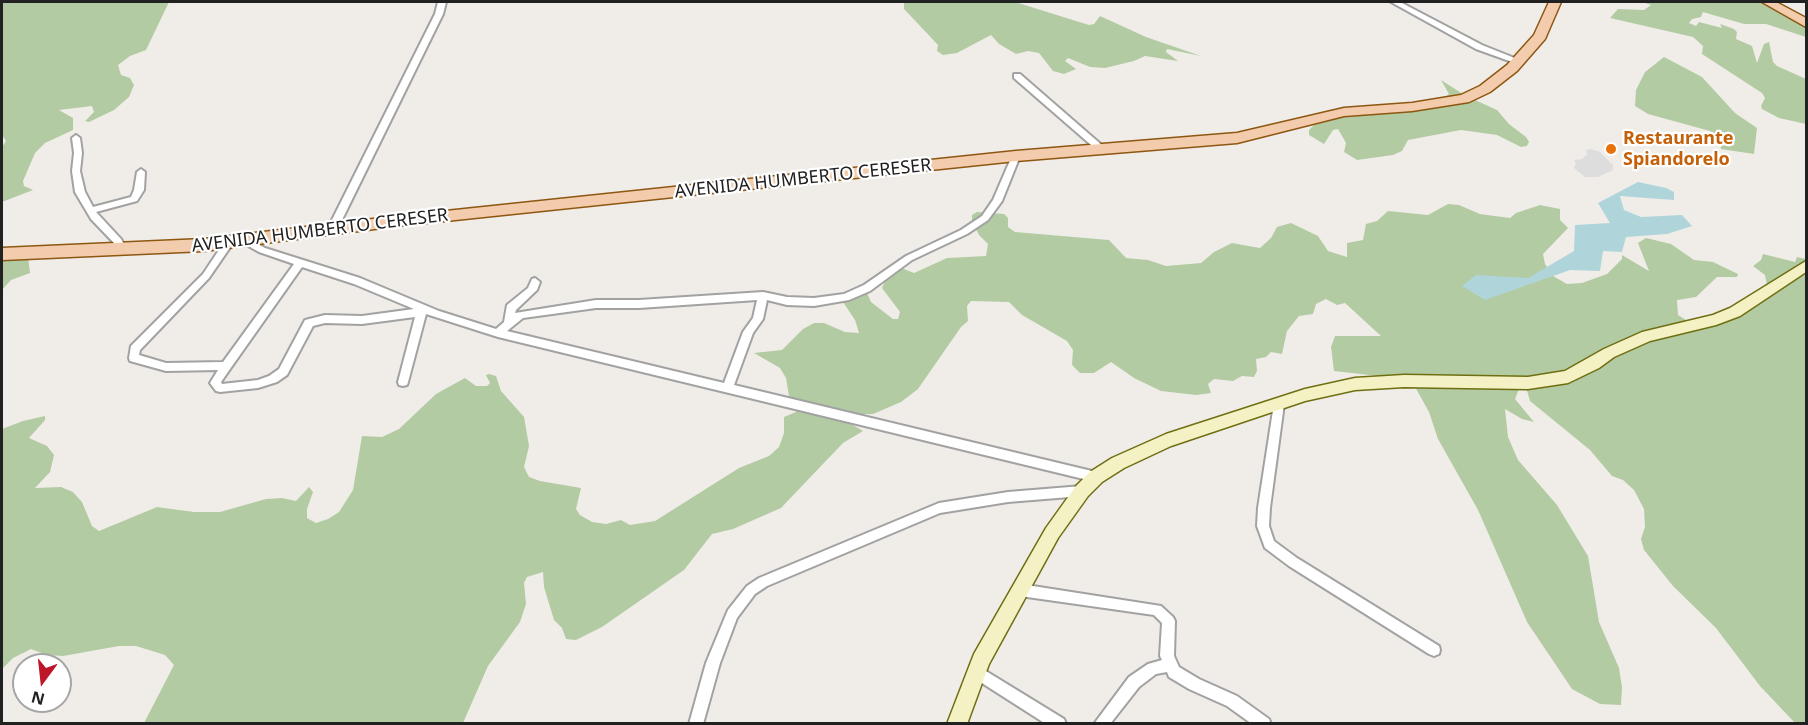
<!DOCTYPE html>
<html>
<head>
<meta charset="utf-8">
<style>
	body { margin:0 }
	#map { position:relative; width:1808px; height:725px; overflow:hidden; background:#f0ede9; font-family:"Noto Sans",sans-serif }
	canvas { display:block }
	.frame { position:absolute; inset:0; border:3px solid #212121; pointer-events:none }
	.north { position:absolute; left:12px; top:653px; width:60px; height:60px; box-sizing:border-box; background:#fff; border:2px solid #a6a6a6; border-radius:50%; rotate:195deg; font-size:16px; font-weight:700; line-height:24px; text-align:center; color:#212121 }
	.north::after { content:''; display:block; margin:auto; width:21px; height:27px; background:#bc1628; clip-path:polygon(50% 0,100% 100%,50% 72%,0 100%) }
</style>
</head>
<body>
<div id="map">
<canvas width="1808" height="725"></canvas>
<div class="frame"></div>
<div class="north">N</div>
</div>
<script>
const c = document.querySelector('canvas').getContext('2d');
c.lineJoin = 'round';
function paint(path, color) { c.fillStyle = color; c.fill(path, 'evenodd'); }
const poly = rows => new Path2D(rows.map(r => 'M' + r).join(''));
function strokePath(path, color, width, dash) { c.strokeStyle = color; c.lineWidth = width; c.lineCap = dash ? 'butt' : 'round'; c.setLineDash(dash || []); c.stroke(path); }
function write(font, color, halo, rows, align = 'center') {
  c.font = font + ' "Noto Sans",sans-serif'; c.lineWidth = 4.5; c.setLineDash([]); c.textBaseline = 'middle'; c.strokeStyle = halo; c.fillStyle = color; for (const [text, x, y, turn = 0] of rows) {
    c.save(); c.translate(x, y); c.rotate((+turn || 0) * Math.PI / 180); c.textAlign = isNaN(turn) ? turn : align; if (halo) c.strokeText(text, 0, 0); c.fillText(text, 0, 0); c.restore();
  }
}
const forest = poly([
	[2,2,169,2,146,50,130,56,118,65,121,75,130,78,134,85,129,97,114,110,89,122,85,121,94,112,92,106,59,110,73,118,73,130,45,143,35,153,23,181,24,186,33,190,2,202,2,147,6,141,2,135],
	[904,2,1015,2,1089,25,1094,24,1100,16,1146,37,1201,56,1167,49,1166,52,1178,61,1145,56,1134,61,1105,68,1090,67,1068,58,1065,61,1076,69,1064,74,1053,71,1039,53,1028,51,1016,54,999,44,991,35,957,53,943,55,937,51,938,45,904,9],
	[1642,2,1764,2,1806,19,1806,37,1766,24,1744,24,1703,12,1701,17,1692,19,1689,23,1696,26,1699,22,1722,28,1720,24,1734,29,1737,32,1736,39,1752,46,1757,63,1764,44,1769,42,1773,62,1777,66,1806,79,1806,124,1779,118,1762,109,1761,106,1765,98,1762,93,1702,54,1703,46,1693,37,1610,18,1618,9,1644,10,1651,5],
	[1664,57,1702,77,1735,113,1757,128,1754,154,1721,149,1720,139,1710,131,1648,114,1635,106,1636,90,1645,72],
	[1441,80,1466,96,1497,110,1509,124,1526,137,1529,142,1527,146,1521,147,1497,135,1461,130,1408,140,1402,151,1393,155,1357,160,1344,152,1346,143,1338,129,1333,130,1324,144,1309,135,1309,130,1314,125,1371,108,1438,103,1449,94],
	[1448,204,1459,205,1480,214,1510,218,1516,213,1540,205,1560,209,1560,220,1568,228,1543,254,1545,264,1553,276,1567,284,1582,283,1607,274,1622,259,1622,255,1649,271,1638,243,1646,238,1671,244,1694,260,1713,262,1738,274,1737,277,1717,277,1696,297,1677,300,1678,315,1686,320,1718,322,1768,290,1765,275,1753,266,1761,260,1763,254,1795,262,1797,257,1806,259,1806,723,1795,723,1760,686,1716,628,1673,586,1644,550,1641,539,1645,527,1644,509,1634,490,1623,480,1612,476,1590,450,1530,401,1526,387,1519,389,1515,399,1534,422,1522,419,1505,409,1508,437,1518,460,1557,505,1588,556,1599,622,1619,668,1622,687,1621,705,1600,704,1572,689,1527,622,1478,510,1438,439,1429,412,1414,385,1396,378,1334,371,1331,347,1335,336,1381,336,1345,303,1337,305,1326,299,1316,304,1313,314,1299,316,1287,331,1282,354,1271,352,1266,357,1256,359,1257,371,1254,377,1242,376,1233,381,1214,379,1208,384,1211,393,1196,395,1161,391,1134,378,1111,362,1094,373,1080,373,1072,365,1073,350,1067,341,1022,315,1009,302,971,301,967,306,968,321,961,327,918,389,901,402,873,414,848,414,839,417,863,431,843,443,781,508,733,529,712,534,684,570,602,627,576,640,566,639,562,628,554,620,544,587,543,572,527,577,524,583,526,604,520,622,488,666,463,723,144,723,174,665,165,655,136,646,119,646,63,656,47,655,31,649,13,658,2,669,2,429,23,421,45,416,45,420,29,438,47,446,54,455,50,472,35,488,61,487,73,492,82,502,92,526,99,531,157,507,194,512,220,512,266,499,282,498,296,501,309,487,313,492,307,509,307,518,316,523,328,519,339,512,353,490,362,436,382,437,399,429,436,394,465,378,476,386,487,386,490,383,486,375,489,374,496,376,501,391,524,417,529,446,524,467,529,477,540,481,581,488,576,509,580,515,592,522,606,524,621,520,630,525,655,521,739,468,769,456,779,447,784,433,784,417,796,412,797,408,789,396,786,378,780,368,754,353,782,350,803,329,814,323,824,323,845,332,859,333,855,320,841,299,842,293,848,291,867,293,871,302,893,319,898,319,900,312,882,288,889,273,899,267,914,273,947,258,986,256,988,244,979,235,972,221,972,215,977,212,1004,214,1008,218,1008,227,1015,232,1109,240,1126,258,1148,260,1166,266,1201,263,1214,252,1232,243,1260,248,1271,238,1277,227,1291,223,1318,236,1328,251,1347,257,1347,243,1363,240,1366,224,1377,221,1388,211,1428,215],
	[2,248,28,257,30,273,11,280,2,290]
]);
const parking = poly([
	[1591,149,1600,152,1613,165,1613,170,1598,177,1585,177,1574,168,1576,163,1574,160,1582,159,1587,154,1586,150]
]);
const water = poly([
	[1638,182,1666,188,1674,192,1674,200,1620,196,1624,210,1641,217,1682,215,1692,226,1667,234,1626,237,1622,252,1603,251,1600,271,1570,270,1485,300,1462,286,1476,275,1528,278,1574,251,1575,225,1610,223,1598,203]
]);
const street = poly([
	[438,2,446,2,443,14,337,230,335,232,329,232,327,230,435,14,438,2],
	[1391,2,1400,2,1482,45,1522,61,1518,63,1515,63,1476,49,1391,2],
	[1014,74,1020,74,1104,147,1104,151,1098,151,1014,78,1014,74],
	[76,135,80,138,82,153,80,171,85,192,93,207,131,197,134,190,137,172,141,169,145,172,144,190,137,201,96,212,121,239,128,251,126,253,120,253,114,243,91,219,75,192,72,171,74,153,72,138,76,135],
	[1016,153,1020,156,1002,201,988,220,967,234,912,260,870,291,849,300,814,306,787,305,767,300,763,319,753,333,734,385,1096,472,1100,474,1102,477,1100,480,1096,482,498,337,426,314,408,382,407,385,403,386,399,385,398,382,415,317,362,324,325,323,313,326,287,375,277,382,258,388,220,392,216,391,210,383,218,370,166,371,130,361,129,358,131,346,203,274,225,241,228,240,233,243,209,278,140,350,139,355,166,363,223,362,294,264,259,252,243,243,241,241,246,238,265,248,360,278,439,311,496,329,504,322,507,305,528,288,532,279,535,278,540,282,537,290,516,310,515,313,596,300,639,300,763,292,787,297,814,298,844,294,864,285,906,256,961,230,982,216,993,200,1012,156,1016,153],
	[302,267,354,284,414,309,362,316,325,315,305,320,279,369,269,376,258,380,222,384,221,382,230,369,302,267],
	[757,300,753,318,743,332,724,383,507,331,523,318,596,308,639,308,757,300],
	[1279,400,1283,401,1284,404,1270,508,1269,526,1274,541,1297,558,1439,646,1440,650,1439,654,1434,656,1429,654,1289,566,1265,548,1257,526,1258,508,1274,404,1275,401,1279,400],
	[1082,486,1086,487,1088,491,1086,495,1082,496,1008,502,940,513,767,586,755,594,737,618,720,663,703,724,689,724,706,663,728,610,747,586,759,578,939,503,1008,492,1082,486],
	[1020,584,1161,606,1173,617,1175,621,1174,656,1179,667,1199,679,1237,696,1269,719,1271,724,1252,724,1227,706,1189,689,1169,677,1167,672,1156,674,1139,687,1110,724,1094,724,1129,677,1148,664,1162,660,1160,656,1162,623,1154,615,1020,596,1016,594,1014,590,1016,586,1020,584],
	[976,665,1064,719,1066,724,1046,724,971,676,969,671,971,666,976,665]
]);
const secondary = poly([
	[1806,261,1806,272,1740,316,1716,325,1650,341,1614,357,1599,368,1568,383,1528,389,1404,387,1355,390,1305,401,1171,446,1124,468,1102,482,1088,496,1058,538,989,664,967,724,947,724,974,654,1046,528,1076,486,1090,472,1112,458,1166,434,1305,389,1355,378,1404,375,1528,377,1565,371,1604,349,1642,332,1713,315,1730,308,1806,261]
]);
const primary = poly([
	[1549,2,1561,2,1545,39,1517,71,1490,92,1469,102,1412,111,1344,116,1237,143,1016,161,398,226,204,251,2,260,2,248,204,239,398,216,1016,151,1237,133,1344,108,1412,103,1461,95,1480,86,1507,65,1534,35,1549,2],
	[1762,2,1776,2,1806,18,1806,27,1762,2]
]);
const markers = [
	[1611,149,6,"#e8710a"]
];
const foodNames = [
	["Restaurante",1623,139],
	["Spiandorelo",1623,160]
];
const streetNames = [
	["AVENIDA HUMBERTO CERESER",803,179,-6],
	["AVENIDA HUMBERTO CERESER",320,231,-7]
];
paint(forest, '#b3cba2');
paint(parking, '#ddd');
paint(water, '#afd4d9');
strokePath(street, '#a2a2a2', 4);
strokePath(secondary, '#6f6f12', 3);
strokePath(primary, '#8e5711', 3);
paint(street, '#fff');
paint(secondary, '#f4f1c4');
paint(primary, '#f2ccac');
for (const [x, y, r, color] of markers) { const dot = new Path2D(); dot.arc(x, y, r, 0, 2 * Math.PI); c.fillStyle = color; c.fill(dot); strokePath(dot, '#fff', 2); }
write('bold 18px', '#c56008', '#fff', foodNames, 'left');
write('18px', '#212121', '#fff', streetNames);
</script>
</body>
</html>
